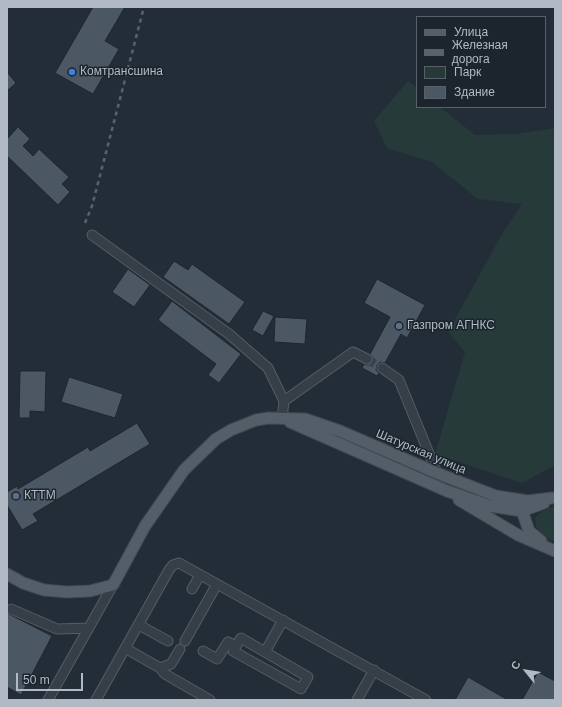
<!DOCTYPE html>
<html>
<head>
<meta charset="utf-8">
<style>
	body { margin:0 }
	#map { position:relative; width:562px; height:707px; overflow:hidden; background:#232d38; font-family:Helvetica,sans-serif }
	canvas { display:block }
	.frame { position:absolute; inset:0; border:8px solid #b1bac4; pointer-events:none }
	.legend { position:absolute; left:416px; top:16px; width:130px; height:92px; box-sizing:border-box; background:#1c242d; border:1px solid #586069; margin:0; padding:5px 7px; list-style:none; font-size:12px; color:#b1bac4 }
	.legend li { display:flex; align-items:center; gap:8px; height:20px }
	.legend b { width:20px; border:1px solid #586069 }
	.north { position:absolute; left:506px; top:651px; width:40px; height:40px; -webkit-text-stroke:3px #1c242d; paint-order:stroke; rotate:300deg; font-size:11px; font-weight:700; line-height:16px; text-align:center; color:#b1bac4 }
	.north::after { content:''; display:block; margin:auto; width:14px; height:18px; background:#b1bac4; clip-path:polygon(50% 0,100% 100%,50% 72%,0 100%) }
	.scale { position:absolute; left:16px; top:673px; width:67px; height:18px; box-sizing:border-box; border:2px solid #b1bac4; border-top:0; padding-left:5px; font-size:12px; line-height:14px; white-space:nowrap; color:#b1bac4; -webkit-text-stroke:3px #1c242d; paint-order:stroke }
</style>
</head>
<body>
<div id="map">
<canvas width="562" height="707"></canvas>
<div class="frame"></div>
<ul class="legend">
<li><b style="height:5px;background:#545e68"></b>Улица</li>
<li><b style="height:5px;background:#59636f"></b>Железная дорога</li>
<li><b style="height:11px;background:#263a3a"></b>Парк</li>
<li><b style="height:11px;background:#4b5763"></b>Здание</li>
</ul>
<div class="north">С</div>
<div class="scale">50 m</div>
</div>
<script>
const c = document.querySelector('canvas').getContext('2d');
c.lineJoin = 'round';
function paint(path, color) { c.fillStyle = color; c.fill(path, 'evenodd'); }
const poly = rows => new Path2D(rows.map(r => 'M' + r).join(''));
function strokePath(path, color, width, dash) { c.strokeStyle = color; c.lineWidth = width; c.lineCap = dash ? 'butt' : 'round'; c.setLineDash(dash || []); c.stroke(path); }
function write(font, color, halo, rows, align = 'center') {
  c.font = font + ' Helvetica,sans-serif'; c.lineWidth = 3; c.setLineDash([]); c.textBaseline = 'middle'; c.strokeStyle = halo; c.fillStyle = color; for (const [text, x, y, turn = 0] of rows) {
    c.save(); c.translate(x, y); c.rotate((+turn || 0) * Math.PI / 180); c.textAlign = isNaN(turn) ? turn : align; if (halo) c.strokeText(text, 0, 0); c.fillText(text, 0, 0); c.restore();
  }
}
const green = poly([
	[408,81,417,88,417,107,440,107,475,135,516,134,555,128,555,465,522,483,435,454,465,352,448,332,502,234,522,204,478,199,432,162,387,148,374,121],
	[555,506,555,542,541,535,536,526,535,518,542,511]
]);
const building = poly([
	[93,7,125,7,105,41,119,49,93,94,55,73,93,7],
	[7,72,16,83,7,91,7,72],
	[18,127,30,139,23,146,33,156,39,149,69,177,62,184,70,192,58,205,7,156,7,139,18,127],
	[174,261,188,270,192,264,245,302,229,324,163,277,174,261],
	[128,269,150,285,134,307,112,292,128,269],
	[377,279,425,305,407,338,401,334,385,363,380,362,377,365,376,370,379,373,377,376,362,368,364,364,368,365,372,362,373,358,370,354,390,317,364,303,377,279],
	[172,301,241,354,219,383,208,375,216,364,158,320,172,301],
	[263,311,274,316,263,336,252,330,263,311],
	[275,317,307,319,305,344,274,342,275,317],
	[20,371,46,371,45,412,30,411,30,418,19,418,20,371],
	[69,377,123,394,115,418,61,402,69,377],
	[137,423,150,444,33,514,38,521,22,530,7,505,7,492,17,486,18,489,88,447,90,451,137,423],
	[7,613,52,636,21,695,7,687,7,613],
	[538,672,555,681,555,700,522,700,538,672],
	[468,677,508,700,455,700,468,677]
]);
const minorTunnel = poly([
	[367,359,382,368]
]);
const minor = poly([
	[92,235,229,334,268,368,284,401],
	[382,368,399,380,437,473],
	[282,419,284,401,353,352,367,359],
	[192,589,200,575],
	[11,609,57,629,89,628],
	[139,625,168,641],
	[185,641,217,584],
	[125,648,160,668,165,674,210,700],
	[203,651,217,659,228,642,236,646],
	[265,652,308,677,301,689,233,651,241,638,265,652,283,620],
	[160,668,171,664,180,649],
	[48,700,113,585],
	[96,700,169,570,173,565,179,563,426,700],
	[357,700,374,670]
]);
const major = poly([
	[290,422,447,491,490,506,522,511,544,503],
	[459,500,518,535,555,551],
	[520,505,529,531,541,541],
	[7,574,23,583,44,590,67,592,90,591,113,585,145,526,184,470,216,439,231,430,256,420,269,418,305,419,340,431,437,473,496,496,528,501,552,498]
]);
const rail = poly([
	[85,223,92,206,144,7]
]);
const markers = [
	[72,72,4,"#3f7fe0"],
	[399,326,4,"#5c6f8a"],
	[16,496,4,"#5c6f8a"]
];
const poiNames = [
	["Комтрансшина",80,72],
	["Газпром АГНКС",407,326],
	["КТТМ",24,496]
];
const streetNames = [
	["Шатурская улица",421,452,23]
];
paint(green, '#263a3a');
paint(building, '#4b5763');
strokePath(building, '#1e262f', 1);
strokePath(minorTunnel, '#38424d', 9, [9, 4.5]);
strokePath(minor, '#545d66', 11);
strokePath(major, '#404851', 13);
strokePath(minor, '#363f48', 9);
strokePath(major, '#545e68', 11);
strokePath(rail, '#59636f', 2.5, [4, 4]);
for (const [x, y, r, color] of markers) { const dot = new Path2D(); dot.arc(x, y, r, 0, 2 * Math.PI); c.fillStyle = color; c.fill(dot); strokePath(dot, '#1c242d', 1.5); }
write('12px', '#b1bac4', '#1c242d', poiNames, 'left');
write('12px', '#b1bac4', '#1c242d', streetNames);
</script>
</body>
</html>
